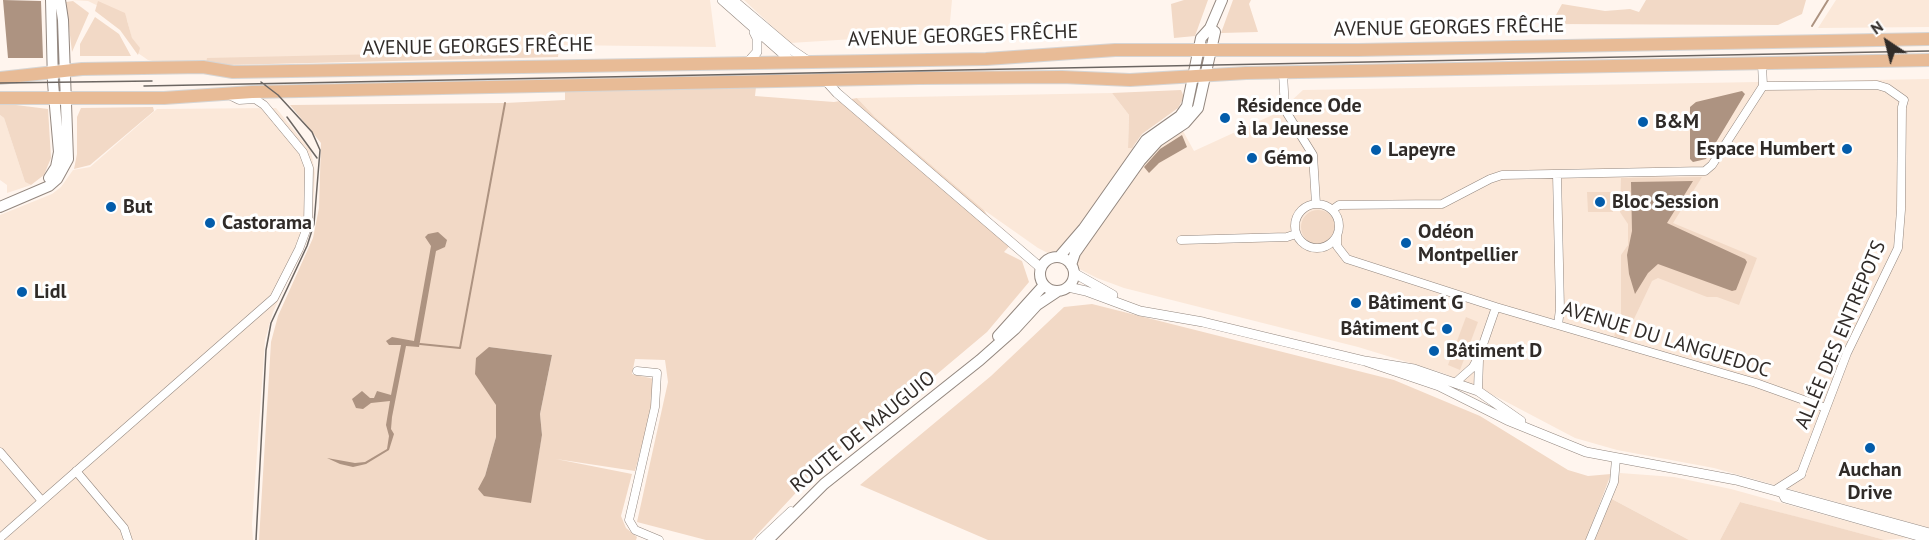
<!DOCTYPE html>
<html>
<head>
<meta charset="utf-8">
<style>
	body { margin:0 }
	#map { position:relative; width:1929px; height:540px; overflow:hidden; background:#fff5ee; font-family:"PT Sans",sans-serif }
	canvas { display:block }
	.north { position:absolute; left:1857px; top:12px; width:60px; height:60px; -webkit-text-stroke:4px #fff; paint-order:stroke; rotate:325deg; font-size:16px; font-weight:700; line-height:24px; text-align:center; color:#302b28 }
	.north::after { content:''; display:block; margin:auto; width:21px; height:27px; background:#302b28; clip-path:polygon(50% 0,100% 100%,50% 72%,0 100%) }
</style>
</head>
<body>
<div id="map">
<canvas width="1929" height="540"></canvas>
<div class="north">N</div>
</div>
<script>
const c = document.querySelector('canvas').getContext('2d');
c.lineJoin = 'round';
function paint(path, color) { c.fillStyle = color; c.fill(path, 'evenodd'); }
const poly = rows => new Path2D(rows.map(r => 'M' + r).join(''));
function strokePath(path, color, width, dash) { c.strokeStyle = color; c.lineWidth = width; c.lineCap = dash ? 'butt' : 'round'; c.setLineDash(dash || []); c.stroke(path); }
function write(font, color, halo, rows, align = 'center') {
  c.font = font + ' "PT Sans",sans-serif'; c.lineWidth = 6; c.setLineDash([]); c.textBaseline = 'middle'; c.strokeStyle = halo; c.fillStyle = color; for (const [text, x, y, turn = 0] of rows) {
    c.save(); c.translate(x, y); c.rotate((+turn || 0) * Math.PI / 180); c.textAlign = isNaN(turn) ? turn : align; if (halo) c.strokeText(text, 0, 0); c.fillText(text, 0, 0); c.restore();
  }
}
const built = poly([
	[72,0,710,0,716,47,561,45,539,57,161,63,148,60,135,51,127,20,88,1],
	[744,0,952,0,949,33,790,43],
	[1836,0,1929,0,1929,27,1818,28],
	[1929,79,1929,528,1714,468,1617,450,1575,438,1499,398,1443,373,1358,347,1124,288,1097,278,1038,248,984,210,875,117,857,98,1112,93,1129,115,1128,148,1183,131,1194,151,1279,112,1303,90],
	[276,108,311,151,315,173,313,209,308,236,273,312,265,340,252,524,253,540,0,540,0,215,52,194,61,187,73,170,90,167,157,109],
	[0,115,4,118,25,182,31,185,7,193,7,185,0,180],
	[1620,473,1674,477,1731,489,1908,538,1885,540,1740,502,1720,540,1689,540,1610,498]
]);
const green = poly([
	[1184,0,1208,0,1195,36,1174,38,1171,4],
	[1233,0,1251,0,1249,4,1258,32,1221,33],
	[1646,0,1806,0,1802,14,1778,25,1551,24,1562,4,1605,11,1630,9,1639,12],
	[73,1,89,13,72,52,66,2],
	[98,1,125,13,132,38,140,48,138,55,120,30,95,11],
	[95,17,119,34,131,56,80,56,80,44],
	[555,32,560,36,558,57,227,65,206,63,207,58,513,51,533,45],
	[756,87,755,96,834,102,857,98,875,117,984,210,992,223,1013,242,1004,252,1022,261,1029,282,987,332,924,385,857,433,805,483,752,540,706,540,637,522,668,382,665,360,635,359,632,374,654,379,652,408,635,471,556,459,632,474,621,516,626,528,637,537,636,540,259,540,271,342,278,316,313,238,319,208,321,143,290,105,505,103,565,100,565,89],
	[489,347,552,355,540,414,542,435,530,503,485,476,496,437,496,405],
	[1181,90,1184,97,1178,108,1142,134,1132,148,1128,148,1129,115,1112,93],
	[0,103,48,109,51,158,44,175,31,185,25,182,4,118,0,115],
	[153,107,154,111,90,165,74,169,77,154,77,117,81,108],
	[1702,177,1673,223,1757,258,1739,305,1717,297,1707,297,1658,278,1652,281,1624,340,1614,336,1621,317,1621,255,1628,245,1628,224,1620,212,1621,178],
	[1587,192,1613,192,1613,212,1588,212],
	'1301 227a17 17 0 1 1 34 0a17 17 0 1 1-34 0Z',
	[1092,304,1394,380,1480,416,1568,470,1588,476,1611,474,1586,540,988,540,860,485,991,376,1064,307],
	[1466,317,1478,322,1460,370,1448,365],
	[1610,498,1689,540,1592,540],
	[1740,502,1810,520,1885,540,1720,540]
]);
const water = poly([
	[3,0,41,1,43,58,8,58],
	[1742,91,1745,94,1706,159,1693,162,1690,159,1690,107,1696,102],
	[1182,135,1187,147,1159,163,1149,173,1144,167,1160,149],
	[1693,181,1667,223,1745,259,1747,262,1736,290,1732,291,1658,264,1648,273,1635,294,1629,274,1627,255,1632,231,1631,182],
	[438,232,447,240,445,247,436,251,419,347,406,346,392,417,391,429,394,434,389,450,366,464,353,467,340,464,327,458,355,463,365,462,387,449,389,436,386,425,390,401,371,403,363,409,356,408,352,399,362,391,370,398,374,398,377,391,391,395,401,345,389,345,386,341,392,337,414,341,431,246,425,237,428,234],
	[489,347,552,355,540,414,542,435,531,503,484,496,478,489,485,476,496,437,496,405,475,374,476,358]
]);
const stream = poly([
	[1812,26,1828,0],
	[420,344,460,348,505,103]
]);
const minor = poly([
	[1762,64,1763,86],
	[1283,73,1285,110,1313,155,1316,204],
	[1763,86,1877,85,1887,88,1904,100,1902,107,1901,210,1898,248,1847,353,1801,474],
	[1557,174,1560,309,1558,325],
	'1295 226a22 22 0 1 1 44 0a22 22 0 1 1-44 0Z',
	[1332,210,1339,205,1442,204,1490,179,1502,175,1705,171,1712,165,1763,86],
	[1337,236,1337,246,1347,259,1496,307,1756,383,1826,408],
	[1181,240,1287,237,1296,234],
	[637,371,657,373,655,407,629,520,635,530,659,540],
	[1455,383,1473,367,1479,356,1496,307],
	[1478,391,1479,360],
	[0,452,42,501],
	[76,471,124,528,128,540],
	[0,538,274,298,299,249,308,225,309,168,303,152,264,105,255,99,239,100,231,96],
	[760,540,791,511],
	[1590,540,1614,482,1616,459]
]);
const tertiary = poly([
	[722,0,791,61],
	[733,0,792,50,808,61],
	[748,62,757,52,757,38,754,32],
	[826,81,837,93,1041,268],
	[1074,273,1113,295],
	[1068,287,1086,291,1140,311,1203,322,1365,361,1414,369,1478,391,1521,421],
	[1365,361,1439,386,1507,420,1586,452,1736,480,1929,533],
	[1776,490,1801,474],
	[1782,492,1785,498,1929,539]
]);
const secondary = poly([
	[49,178,56,167,59,152,53,83,51,0],
	[0,207,49,186,57,179,68,159,63,20,60,0],
	[1059,257,1084,228,1146,140,1180,116,1187,106,1201,38,1210,28,1222,0],
	'1040 274a17 17 0 1 1 34 0a17 17 0 1 1-34 0Z',
	[1071,265,1075,253,1140,161,1158,141,1185,123,1198,108,1215,32,1210,28],
	[998,336,1044,285],
	[768,540,824,484,980,360,1015,329,1037,305,1058,291]
]);
const primary = poly([
	[0,78,82,69,203,67,233,72,986,59,1115,50,1358,50,1929,39],
	[0,98,164,98,252,92,919,78,1062,77,1130,80,1246,73,1929,60]
]);
const tram = poly([
	[0,83,152,81],
	[144,86,1929,51],
	[287,117,317,158],
	[256,540,266,350,271,323,307,246,314,224,320,150,312,132,278,95,261,82]
]);
const markers = [
	[1225,118,6,"#035caa"],
	[1643,122,6,"#035caa"],
	[1847,149,6,"#035caa"],
	[1376,150,6,"#035caa"],
	[1252,158,6,"#035caa"],
	[1600,202,6,"#035caa"],
	[111,207,6,"#035caa"],
	[210,223,6,"#035caa"],
	[1406,243,6,"#035caa"],
	[22,292,6,"#035caa"],
	[1356,303,6,"#035caa"],
	[1447,329,6,"#035caa"],
	[1434,351,6,"#035caa"],
	[1870,448,6,"#035caa"]
];
const streetNames = [
	["AVENUE GEORGES FRÊCHE",1449,28,-1],
	["AVENUE GEORGES FRÊCHE",963,36,-2],
	["AVENUE GEORGES FRÊCHE",478,47,-1],
	["ALLÉE DES ENTREPOTS",1841,335,-67],
	["AVENUE DU LANGUEDOC",1666,340,17],
	["ROUTE DE MAUGUIO",863,432,-39]
];
const poiNames = [
	["Résidence Ode",1237,106],
	["à la Jeunesse",1237,129],
	["B&M",1655,122],
	["Espace Humbert",1835,149,"right"],
	["Lapeyre",1388,150],
	["Gémo",1264,158],
	["Bloc Session",1612,202],
	["But",123,207],
	["Castorama",222,223],
	["Odéon",1418,232],
	["Montpellier",1418,255],
	["Lidl",34,292],
	["Bâtiment G",1368,303],
	["Bâtiment C",1435,329,"right"],
	["Bâtiment D",1446,351],
	["Auchan",1870,470,"center"],
	["Drive",1870,493,"center"]
];
paint(built, '#fbe8d9');
paint(green, '#f2d9c6');
paint(water, '#ad9381');
strokePath(stream, '#ad9381', 2);
strokePath(minor, '#93877f', 9);
strokePath(tertiary, '#93877f', 10);
strokePath(secondary, '#93877f', 12);
strokePath(primary, '#d6d5d4', 14);
strokePath(minor, '#fff', 8);
strokePath(tertiary, '#fff', 9);
strokePath(secondary, '#fff', 10);
strokePath(primary, '#e8bb96', 12);
strokePath(tram, '#6c6662', 1.5);
for (const [x, y, r, color] of markers) { const dot = new Path2D(); dot.arc(x, y, r, 0, 2 * Math.PI); c.fillStyle = color; c.fill(dot); strokePath(dot, '#fff', 2); }
write('20px', '#302b28', '#fff', streetNames);
write('bold 20px', '#302b28', '#fff', poiNames, 'left');
</script>
</body>
</html>
